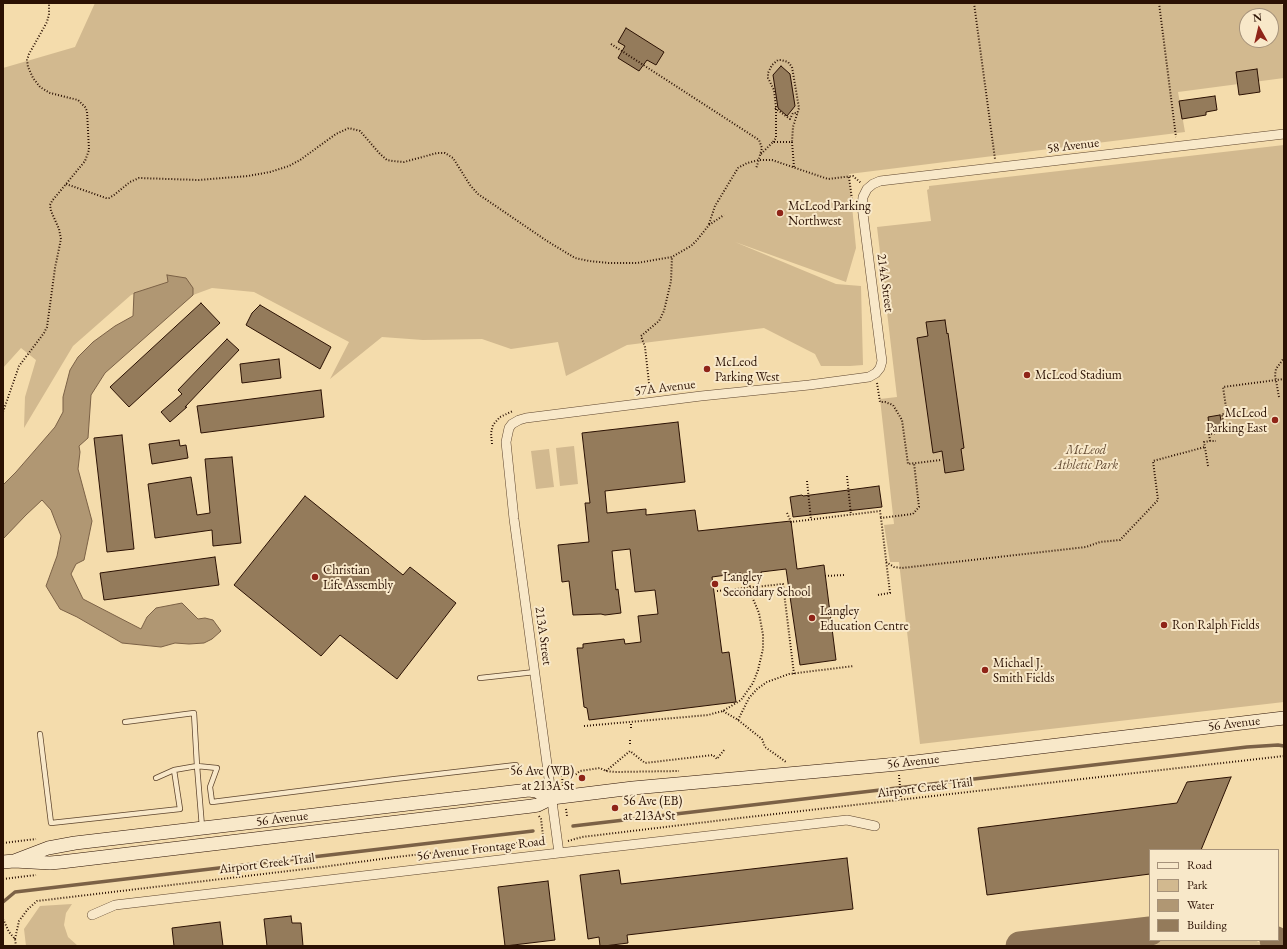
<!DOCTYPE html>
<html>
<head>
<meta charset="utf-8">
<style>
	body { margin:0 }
	#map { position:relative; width:1287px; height:949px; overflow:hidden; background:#f4dcac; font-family:"EB Garamond",serif }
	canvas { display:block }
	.frame { position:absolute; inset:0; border:4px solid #2b1103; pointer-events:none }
	.legend { position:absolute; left:1149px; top:849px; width:130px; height:92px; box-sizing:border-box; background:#f8e8c9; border:1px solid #a6927a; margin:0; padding:5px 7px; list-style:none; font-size:12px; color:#2b1103 }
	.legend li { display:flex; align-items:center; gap:8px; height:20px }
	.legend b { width:20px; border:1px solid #a6927a }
	.north { position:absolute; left:1239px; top:8px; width:40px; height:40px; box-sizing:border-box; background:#f8e8c9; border:1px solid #a6927a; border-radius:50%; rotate:352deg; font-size:11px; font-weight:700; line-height:16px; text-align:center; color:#2b1103 }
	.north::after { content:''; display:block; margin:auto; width:14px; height:18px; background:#8f2418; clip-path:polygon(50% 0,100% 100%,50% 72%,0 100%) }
</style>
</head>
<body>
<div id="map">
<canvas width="1287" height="949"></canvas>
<div class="frame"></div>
<ul class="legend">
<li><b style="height:5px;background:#f8e8c9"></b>Road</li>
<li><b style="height:11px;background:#d2b98f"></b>Park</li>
<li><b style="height:11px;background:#b09773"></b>Water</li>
<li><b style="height:11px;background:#947b5b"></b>Building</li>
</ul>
<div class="north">N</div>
</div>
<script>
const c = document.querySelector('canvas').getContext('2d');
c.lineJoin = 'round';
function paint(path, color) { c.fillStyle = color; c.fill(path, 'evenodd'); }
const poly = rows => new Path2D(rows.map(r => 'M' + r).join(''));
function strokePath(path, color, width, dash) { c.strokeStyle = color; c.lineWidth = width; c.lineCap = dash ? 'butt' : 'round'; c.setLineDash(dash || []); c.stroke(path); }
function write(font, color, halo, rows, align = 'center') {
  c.font = font + ' "EB Garamond",serif'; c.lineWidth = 4; c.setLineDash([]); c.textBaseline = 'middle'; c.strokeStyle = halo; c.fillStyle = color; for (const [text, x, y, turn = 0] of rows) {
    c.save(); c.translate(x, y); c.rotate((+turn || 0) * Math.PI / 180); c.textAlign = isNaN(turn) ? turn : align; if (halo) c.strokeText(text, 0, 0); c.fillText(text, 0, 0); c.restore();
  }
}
const green = poly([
	[95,3,1280,3,1284,6,1284,78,1178,92,1185,132,849,174,856,248,846,282,735,242,836,284,861,286,863,365,850,366,821,366,815,354,764,328,627,345,566,376,558,342,511,349,482,339,423,340,382,337,330,379,349,342,254,292,212,288,193,295,193,288,167,276,168,282,131,295,73,346,24,428,25,397,36,360,21,348,3,368,3,68,75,47],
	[1247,16,1271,16,1271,40,1247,40],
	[1284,145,1284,702,920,744,899,562,890,562,884,525,894,524,880,399,897,397,877,227,931,221,927,190,929,189,929,186],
	[574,446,578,484,560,486,556,448],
	[549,449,554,487,536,489,531,451],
	[72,904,66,913,64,925,68,937,78,946,26,946,24,929,40,906],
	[1150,937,1150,940,1255,940,1265,946,1074,946]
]);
const water = poly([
	[167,275,186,278,193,288,193,295,105,373,91,395,88,438,79,446,80,452,78,469,92,521,84,560,76,564,71,574,83,599,141,629,147,617,156,608,182,603,198,619,205,618,213,620,221,631,212,639,204,643,189,644,175,643,161,647,122,643,77,617,60,609,46,586,57,556,61,536,51,510,42,500,26,515,3,539,3,485,16,472,55,427,63,412,63,397,70,370,78,357,93,342,115,326,133,316,134,293,168,282,167,275]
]);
const stream = poly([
	[573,826,1247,747,1278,745,1284,746],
	[3,902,15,892,533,831]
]);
const taxiway = poly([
	[1274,940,1284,945],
	[1020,946,1150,931]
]);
const building = poly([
	[626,28,664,52,656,65,647,60,639,71,618,58,625,46,618,42,626,28],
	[781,66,790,74,795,106,787,116,778,108,773,75,781,66],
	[1257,69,1260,92,1239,95,1236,72,1257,69],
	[1215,96,1217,110,1206,112,1206,115,1182,119,1179,101,1215,96],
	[201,303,220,323,129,407,110,387,201,303],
	[260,305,331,347,320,369,246,325,252,313,260,305],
	[945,320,947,334,948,333,964,448,961,449,964,470,945,473,942,451,933,453,917,338,928,336,926,322,945,320],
	[227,339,239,350,185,407,187,407,170,422,161,412,182,394,178,390,227,339],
	[279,359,281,378,242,383,240,364,279,359],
	[321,390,324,417,201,433,197,406,321,390],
	[1220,415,1223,431,1210,433,1208,417,1220,415],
	[678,422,685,482,605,491,607,513,646,509,646,515,695,510,698,531,791,521,797,569,824,565,836,660,800,665,786,569,761,572,762,576,742,579,741,573,712,577,722,653,729,652,736,702,589,720,587,708,584,707,577,648,583,648,583,644,624,639,625,644,641,642,638,616,658,614,655,590,635,592,630,549,612,551,616,590,618,589,621,613,605,615,601,614,573,615,569,581,562,582,558,545,589,542,585,503,590,503,582,433,678,422],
	[122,435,134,549,107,552,94,438,122,435],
	[179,440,180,446,186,445,188,458,152,464,149,444,179,440],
	[232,457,241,543,213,546,212,530,155,538,148,484,191,477,197,515,210,513,205,459,232,457],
	[879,486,882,507,793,517,790,497,802,495,803,496,879,486],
	[305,496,403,575,410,567,456,603,397,679,340,635,321,656,234,585,305,496],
	[215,557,219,585,104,600,100,573,215,557],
	[1231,777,1201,850,1150,850,1150,874,987,895,978,828,1177,803,1187,782,1231,777],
	[847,858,853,909,627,935,628,943,604,946,600,946,599,937,588,939,580,875,619,870,621,884,847,858],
	[548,881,555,940,505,946,498,887,548,881],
	[291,916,292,923,301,923,303,946,267,946,264,919,291,916],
	[220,922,223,946,174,946,172,928,220,922]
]);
const path = poly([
	[974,3,995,159],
	[1159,3,1176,137],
	[611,44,759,140,762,148,756,169],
	[775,108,790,119,793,113,798,113],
	[773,142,776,138,776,107,774,90,768,78,768,73,772,65,778,60,781,60,788,62,792,67,799,108,793,127,792,142],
	[761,154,773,142,792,142,794,167],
	[849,177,852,199],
	[66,184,106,198,109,198,114,195,130,182,139,178,199,180,248,176,270,172,289,166,300,160,336,134,349,128,360,131,380,154,387,160,393,161,404,162,437,153,445,153,453,158,470,185,478,194,547,241,575,258,589,261,609,263,637,263,672,257,691,246,697,240,709,225,724,215],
	[709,224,715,206,738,168,747,163,759,160,772,160,828,179,853,176,861,183],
	[877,383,880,402,885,402,893,405,902,420,908,464,941,460],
	[650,392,645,347,641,336,659,321,664,311,671,281,672,257],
	[1279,397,1275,375,1276,369,1284,358],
	[3,412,19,366,44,333,47,327,55,268,61,239,59,229,51,211,50,205,52,201,85,161,89,150,87,111,85,107,78,100,50,93,40,87,33,78,28,67,27,60,29,54,47,22,49,14,49,3],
	[1210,441,1209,434,1225,432,1222,414,1227,414,1223,387,1284,379],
	[492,444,491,433,493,425,500,417,513,411],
	[1208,466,1204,442,1210,441,1216,441],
	[847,476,851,515],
	[807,481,811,520],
	[787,513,791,522,880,511,881,518],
	[886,562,894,567,902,568,1086,547,1100,542,1120,540,1158,500,1153,461,1205,447],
	[825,576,844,575],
	[717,591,783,584,794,674],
	[878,595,890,593,881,518,913,514,919,507,914,463],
	[723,711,738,720,762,739,765,747,786,762],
	[738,720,749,698,757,689,767,682,789,674,854,666],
	[584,726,708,715,723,711,741,700,753,683,758,670,763,649,763,635,759,613,753,599,749,583],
	[631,728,631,722],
	[630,744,630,738],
	[606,771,630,751,645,763,713,755,717,759,724,750],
	[899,775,901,799],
	[558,776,575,775,580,771,600,768,606,771,615,772,679,771],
	[562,776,563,786],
	[566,809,567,816],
	[539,816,541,819,544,844],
	[568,841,582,837,740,818,1284,756],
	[3,843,36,839],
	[3,879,36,875],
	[3,919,9,932,15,939,16,946],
	[15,939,19,921,28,909,37,901,322,867,396,857,538,841,546,843]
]);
const lane = poly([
	[480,678,535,672],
	[125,722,194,713,197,766,202,827],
	[40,734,51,823,180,809,174,770],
	[156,778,174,770,197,766,217,768,210,787,212,802,395,779,516,765]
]);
const street = poly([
	[559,853,514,519,506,442,509,428,512,424,519,420,526,418,701,396,809,385,869,377,876,373,880,368,882,361,881,354,862,206,863,197,867,189,873,184,880,181,1284,134],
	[92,915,115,905,559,853,847,820,875,826]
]);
const secondary = poly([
	[14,861,50,863,61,862,532,806,538,805,552,798,633,788,898,764,1284,718],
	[3,862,14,861,48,848,75,843,408,804,529,790,536,791,552,798]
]);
const markers = [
	[780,213,4,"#8f2418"],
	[707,369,4,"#8f2418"],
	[1027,375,4,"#8f2418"],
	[1275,420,4,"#8f2418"],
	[315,577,4,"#8f2418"],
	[715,584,4,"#8f2418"],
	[812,618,4,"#8f2418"],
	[1164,625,4,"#8f2418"],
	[985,670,4,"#8f2418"],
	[582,778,4,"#8f2418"],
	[615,808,4,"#8f2418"]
];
const streetNames = [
	["58 Avenue",1073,146,-7],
	["214A Street",885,283,82],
	["57A Avenue",665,388,-7],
	["213A Street",543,636,82],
	["56 Avenue",1234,724,-7],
	["56 Avenue",913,762,-6],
	["Airport Creek Trail",925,788,-7],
	["56 Avenue",282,819,-7],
	["56 Avenue Frontage Road",481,849,-7],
	["Airport Creek Trail",267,864,-7]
];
const poiNames = [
	["McLeod Parking",788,206],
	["Northwest",788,221],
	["McLeod",715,362],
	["Parking West",715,377],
	["McLeod Stadium",1035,375],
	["McLeod",1267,413,"right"],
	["Parking East",1267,428,"right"],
	["Christian",323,570],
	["Life Assembly",323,585],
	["Langley",723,577],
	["Secondary School",723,592],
	["Langley",820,611],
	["Education Centre",820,626],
	["Ron Ralph Fields",1172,625],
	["Michael J.",993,663],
	["Smith Fields",993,678],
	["56 Ave (WB)",574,771,"right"],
	["at 213A St",574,786,"right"],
	["56 Ave (EB)",623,801],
	["at 213A St",623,816]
];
const parkNames = [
	["McLeod",1086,450],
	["Athletic Park",1086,465]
];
paint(green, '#d2b98f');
paint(water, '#b09773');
strokePath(water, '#7b6146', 1);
strokePath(stream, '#7b6146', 3.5);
strokePath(taxiway, '#907658', 29);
paint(building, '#947b5b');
strokePath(building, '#2b1103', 1);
strokePath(lane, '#5d442d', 6);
strokePath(street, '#5d442d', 10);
strokePath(secondary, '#2b1103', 14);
strokePath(path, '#2b1103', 2, [1, 2]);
strokePath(lane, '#f8e8c9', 4.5);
strokePath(street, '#f8e8c9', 9);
strokePath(secondary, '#f8e8c9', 13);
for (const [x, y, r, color] of markers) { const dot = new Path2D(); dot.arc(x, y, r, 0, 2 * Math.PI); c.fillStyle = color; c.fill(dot); strokePath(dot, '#f8e8c9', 1.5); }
write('13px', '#2b1103', '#f8e8c9', streetNames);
write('13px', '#2b1103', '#f8e8c9', poiNames, 'left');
write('italic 13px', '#654c34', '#f8e8c9', parkNames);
</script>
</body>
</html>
